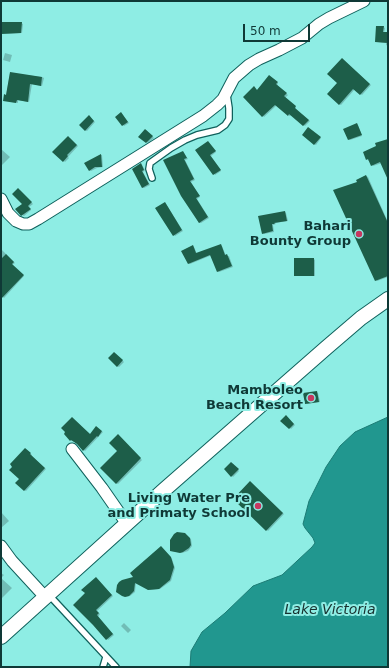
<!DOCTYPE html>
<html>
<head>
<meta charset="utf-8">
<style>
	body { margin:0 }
	#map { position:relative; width:389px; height:668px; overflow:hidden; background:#8eede4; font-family:"DejaVu Sans",sans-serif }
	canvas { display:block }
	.frame { position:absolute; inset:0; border:2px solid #0f3936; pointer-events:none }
	.scale { position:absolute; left:243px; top:24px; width:67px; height:18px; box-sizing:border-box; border:2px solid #0f3936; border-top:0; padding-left:5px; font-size:12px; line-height:14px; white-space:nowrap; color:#0f3936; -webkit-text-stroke:3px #8eede4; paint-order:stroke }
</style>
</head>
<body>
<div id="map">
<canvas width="389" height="668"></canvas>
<div class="frame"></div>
<div class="scale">50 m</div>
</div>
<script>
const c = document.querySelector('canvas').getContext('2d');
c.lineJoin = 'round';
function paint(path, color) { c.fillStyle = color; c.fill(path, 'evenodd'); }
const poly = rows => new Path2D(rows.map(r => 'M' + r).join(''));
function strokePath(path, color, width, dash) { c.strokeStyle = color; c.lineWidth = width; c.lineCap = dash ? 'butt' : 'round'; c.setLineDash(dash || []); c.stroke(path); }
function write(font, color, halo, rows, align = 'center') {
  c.font = font + ' "DejaVu Sans",sans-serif'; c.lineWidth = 4; c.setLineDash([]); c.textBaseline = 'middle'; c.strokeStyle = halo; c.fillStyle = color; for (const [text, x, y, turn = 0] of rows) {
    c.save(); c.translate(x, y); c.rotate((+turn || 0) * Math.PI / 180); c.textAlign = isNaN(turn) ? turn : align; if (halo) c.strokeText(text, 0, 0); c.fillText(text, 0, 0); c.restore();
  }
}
const water = poly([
	[388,417,388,667,190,667,191,651,202,632,225,613,253,586,282,575,312,547,315,543,313,538,305,528,303,524,309,501,326,467,340,446,355,432,388,417]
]);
const shadow = poly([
	[1,23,21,23,23,24,22,33,1,34],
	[383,27,385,28,384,33,388,33,388,46,386,45,386,43,377,42],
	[5,53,12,55,10,62,3,60],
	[343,60,371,85,362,95,355,89,341,105,339,104,339,83],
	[10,73,42,77,44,78,42,86,32,84,29,102,18,100,18,103,6,101,4,101,6,96],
	[270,77,278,83,277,86,288,95,285,98,296,108,295,109,310,121,305,126,291,115,290,116,288,115,277,105,264,117,263,116,257,90],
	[122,114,129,123,124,126,116,117],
	[91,118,95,122,87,131,85,130],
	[357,124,358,125,362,136,350,140,349,140],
	[310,129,321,138,316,145,314,144],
	[146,130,154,138,148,143,140,136],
	[70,138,78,146,68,157,69,158,65,162,64,161],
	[388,140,388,178,382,163,373,166,367,159],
	[208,142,216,152,211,156,221,171,215,175,196,150],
	[1,149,10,157,1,166],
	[183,152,184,153,188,159,185,160,195,180,191,182,200,197,197,199,209,218,201,223,199,223,164,161],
	[101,155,102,155,103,167,97,168,91,171,89,170],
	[141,164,142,165,145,170,143,172,150,185,144,188,142,188],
	[366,176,368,177,388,222,388,277,377,281,376,280,359,183],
	[20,190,33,204,29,207,31,210,24,216,22,215,24,204],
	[166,204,183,231,175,236,174,235],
	[285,212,286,213,288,221,275,223,276,224,273,225,274,232,264,234,263,233,259,217],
	[220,245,222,246,226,256,229,256,233,267,219,272,217,271,212,255,190,264,188,263,193,246,194,247,197,254],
	[1,249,15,263,12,265,24,276,4,298,1,295],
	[314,259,315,260,315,276,296,276,295,275],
	[116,354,124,362,119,367,117,366],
	[316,392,318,393,320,402,307,404,306,404],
	[287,417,295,425,291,429,290,428],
	[73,419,91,435,96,428,103,432,85,451,73,440,72,441,65,434],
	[124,442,142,460,118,484,116,483],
	[27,450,32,455,31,456,46,469,26,491,24,490,20,479],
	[233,464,239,471,233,477,225,469],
	[251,483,284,514,268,531,267,530],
	[1,512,9,521,1,528],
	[186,535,191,539,192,546,188,551,182,553,172,551],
	[162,548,172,559,175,568,171,581,160,589,150,590,136,582,135,592,130,596,125,597,134,578],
	[1,573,4,575,1,578,12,588,1,599],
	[96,578,113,596,97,611,100,614,98,617,114,635,108,640,94,625],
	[124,623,131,630,128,633,121,626]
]);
const building = poly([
	[1,22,22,22,21,33,1,34],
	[376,26,384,26,383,32,388,32,388,43,375,42],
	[342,58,370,84,360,95,353,89,339,105,327,94,337,83,327,74],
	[10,72,42,77,41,86,30,84,28,102,17,100,16,103,3,101,4,94,6,95],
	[269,75,278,82,276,84,287,93,284,96,296,106,295,108,309,120,303,126,289,114,288,116,275,105,262,117,243,97,254,86,257,90],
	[121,112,128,122,122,126,115,117],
	[89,115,94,121,85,131,79,125],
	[357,123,362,135,348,140,343,129],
	[308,127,321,137,314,145,302,135],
	[145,129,153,136,146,143,138,137],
	[68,136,77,145,67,155,68,156,63,162,52,152],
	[388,139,388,180,380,162,371,166,368,159,366,160,363,152,376,146,375,143],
	[208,141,216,151,210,155,221,170,213,175,195,150],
	[183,151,187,158,184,159,194,179,190,181,200,196,196,198,208,217,199,223,181,196,163,160],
	[101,154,102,167,95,167,89,171,84,163],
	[141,163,144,170,142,171,149,184,142,188,132,169],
	[366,175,388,223,388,276,375,281,333,190,357,182,356,180],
	[18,188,32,202,28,206,31,209,21,216,15,209,22,204,12,194],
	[165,202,182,230,173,236,155,208],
	[285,211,287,221,274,223,275,224,272,224,273,231,262,234,258,216],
	[221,244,225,255,227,254,232,266,217,272,210,255,188,264,181,251,193,245,196,253],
	[6,254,14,262,12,264,24,275,1,299,1,259],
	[294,258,314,258,314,276,294,276],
	[114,352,123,360,117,367,108,358],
	[317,391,319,402,305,404,303,393],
	[286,415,294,424,289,429,280,421],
	[72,417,90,434,96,426,102,431,98,437,97,436,83,451,77,444,71,440,70,441,64,434,65,432,61,428],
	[118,434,141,458,116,484,100,468,117,451,109,443],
	[25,448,31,453,30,454,45,468,24,491,15,483,19,479,9,470,12,467,10,464],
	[231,462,239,469,231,477,224,469],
	[250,481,283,513,266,531,233,499],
	[177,532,185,533,190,538,191,545,189,548,183,552,180,553,170,551,170,540,174,534],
	[161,546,171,557,174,567,170,580,159,589,148,590,135,583,134,591,129,596,125,597,122,596,116,592,117,585,119,582,122,580,133,577,130,573],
	[96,577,112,595,96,610,99,613,97,615,113,634,106,640,93,625,73,605,85,593,81,590]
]);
const service = poly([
	[152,178,149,169,150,163,171,148,185,140,197,135,218,130,225,125,229,119,229,108,227,95],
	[49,595,116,667],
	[103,667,106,657]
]);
const minor = poly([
	[1,199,8,213,16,221,23,224,29,224,38,219,203,116,217,105,223,99,234,78,249,65,259,59,279,50,302,38,319,24,329,18,364,1],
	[72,449,102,488,127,524],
	[1,546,12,561,46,598]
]);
const tertiary = poly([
	[1,637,164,490,326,348,361,318,388,299]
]);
const markers = [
	[359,234,4,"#c63760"],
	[311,398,4,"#c63760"],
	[258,506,4,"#c63760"]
];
const poiNames = [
	["Bahari",351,227],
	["Bounty Group",351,242],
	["Mamboleo",303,391],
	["Beach Resort",303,406],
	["Living Water Pre",250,499],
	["and Primaty School",250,514]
];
const waterNames = [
	["Lake Victoria",330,610]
];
paint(water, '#21978f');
strokePath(water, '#1c7b74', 1);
paint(shadow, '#0003');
paint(building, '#1d5e49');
strokePath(service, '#0f615c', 8);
strokePath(minor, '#0f615c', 13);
strokePath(tertiary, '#0f615c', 16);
strokePath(service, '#fff', 5.5);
strokePath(minor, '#fff', 11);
strokePath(tertiary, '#fff', 14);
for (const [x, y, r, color] of markers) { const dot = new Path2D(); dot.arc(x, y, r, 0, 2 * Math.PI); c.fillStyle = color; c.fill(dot); strokePath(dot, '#8eede4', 1.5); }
write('bold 13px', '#0f3936', '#8eede4', poiNames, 'right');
write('italic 14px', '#18302e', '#8eede4', waterNames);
</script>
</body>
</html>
